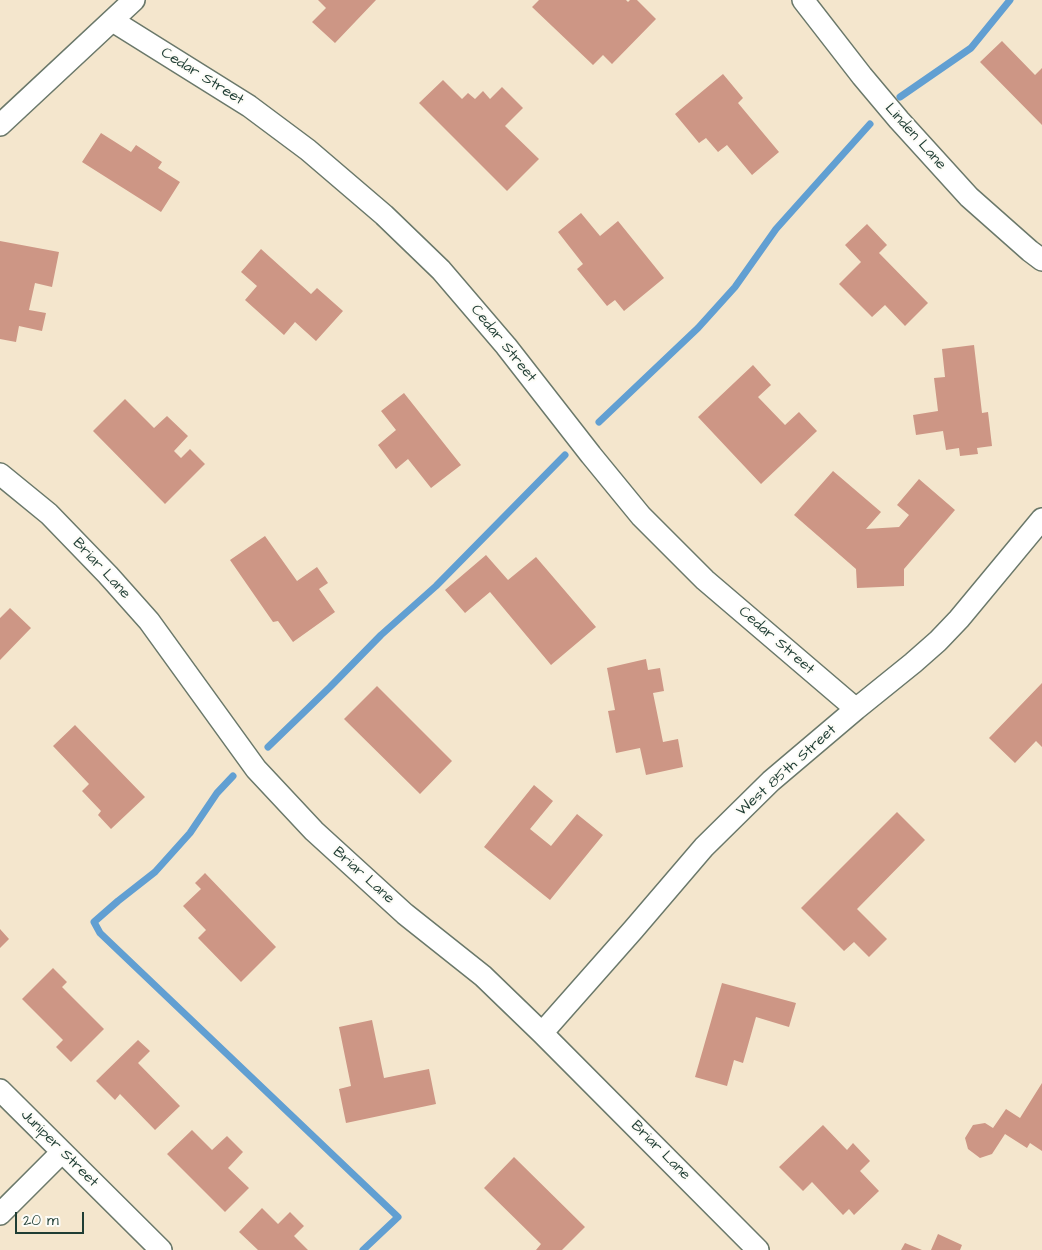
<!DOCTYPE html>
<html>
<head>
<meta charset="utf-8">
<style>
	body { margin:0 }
	#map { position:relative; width:1042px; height:1250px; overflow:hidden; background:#f4e6cd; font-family:"Architects Daughter",sans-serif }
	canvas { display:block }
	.scale { position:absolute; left:15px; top:1212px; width:69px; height:22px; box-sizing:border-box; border:2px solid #1f3d34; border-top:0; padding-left:6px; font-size:15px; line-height:18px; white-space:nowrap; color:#1f3d34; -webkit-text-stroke:4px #fdfcf7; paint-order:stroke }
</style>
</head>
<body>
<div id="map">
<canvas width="1042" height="1250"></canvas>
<div class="scale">20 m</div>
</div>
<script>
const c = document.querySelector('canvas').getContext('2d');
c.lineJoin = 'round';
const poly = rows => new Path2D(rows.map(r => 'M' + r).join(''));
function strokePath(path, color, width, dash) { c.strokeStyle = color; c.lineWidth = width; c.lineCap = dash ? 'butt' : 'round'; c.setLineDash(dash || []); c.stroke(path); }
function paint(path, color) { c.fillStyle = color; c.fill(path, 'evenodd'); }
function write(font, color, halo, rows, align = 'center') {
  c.font = font + ' "Architects Daughter",sans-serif'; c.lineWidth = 4; c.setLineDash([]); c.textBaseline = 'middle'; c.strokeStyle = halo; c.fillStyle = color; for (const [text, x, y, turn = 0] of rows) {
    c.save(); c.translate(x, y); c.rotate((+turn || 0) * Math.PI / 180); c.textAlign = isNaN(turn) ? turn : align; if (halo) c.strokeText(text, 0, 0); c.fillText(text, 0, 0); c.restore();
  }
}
const stream = poly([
	[900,97,971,48,1010,0],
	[599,422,698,328,735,287,776,229,870,124],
	[268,747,330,687,381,635,436,586,565,455],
	[233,776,217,793,190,833,155,872,118,901,94,922,100,933,398,1217,363,1250]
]);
const building = poly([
	[318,0,376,0,335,43,312,22,326,8],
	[539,0,626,0,628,2,630,0,637,0,656,19,612,64,603,55,593,65,532,7],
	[1002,41,1035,75,1042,68,1042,125,980,62],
	[723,74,743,98,738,103,779,152,752,175,727,145,718,152,706,138,699,143,675,114],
	[443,80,462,99,468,93,475,99,483,91,490,99,502,87,523,108,505,126,539,159,507,191,419,103],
	[101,133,131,152,136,145,162,162,158,168,180,182,161,212,82,162],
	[581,213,600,236,618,221,664,278,624,311,615,300,607,306,577,269,583,264,558,232],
	[867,224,887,245,879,253,928,303,905,326,885,305,872,317,839,284,861,262,845,245],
	[0,241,59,252,52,287,35,283,29,310,46,313,42,331,19,326,16,342,0,339],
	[261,249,311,294,317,288,343,311,316,341,295,322,284,335,245,300,257,286,241,272],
	[974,345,982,413,988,412,992,446,977,448,978,454,960,456,959,448,946,450,943,431,916,435,913,415,938,411,934,378,945,377,942,349],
	[753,365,771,385,758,397,785,425,799,412,817,431,761,484,698,417],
	[404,393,461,465,431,488,408,459,396,469,378,445,396,430,381,411],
	[125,399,154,428,167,416,188,436,174,451,181,458,190,449,205,464,165,504,93,431],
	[833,471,881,512,866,529,899,527,909,515,897,505,919,479,955,510,904,569,904,586,857,588,856,569,794,515],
	[265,536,297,581,317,567,328,583,319,589,335,612,293,642,278,621,273,622,230,560],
	[486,555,508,580,536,557,596,627,551,665,490,592,465,613,445,590],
	[10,608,31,628,0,660,0,618],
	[646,659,648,670,660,668,664,691,653,693,663,742,678,739,683,767,646,775,640,748,616,753,608,711,615,710,607,668],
	[1042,683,1042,747,1036,741,1015,763,989,738],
	[377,686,452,761,420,794,344,719],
	[75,725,145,797,111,829,98,815,101,811,82,791,89,784,53,746],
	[534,785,553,801,530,829,551,846,577,814,603,835,550,900,484,847],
	[897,812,925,840,857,909,887,939,869,957,854,942,844,951,801,908],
	[205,873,276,947,241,982,198,938,206,930,183,906,201,889,195,883],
	[0,929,9,939,0,948],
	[53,968,67,982,62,987,104,1029,71,1062,56,1047,63,1040,22,999],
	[722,983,796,1003,789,1027,756,1017,743,1063,734,1060,727,1086,695,1077],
	[372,1020,384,1078,429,1069,436,1104,346,1123,339,1089,351,1086,339,1027],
	[138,1040,150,1051,138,1063,180,1106,155,1130,120,1094,115,1100,96,1081],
	[1042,1083,1042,1151,1030,1143,1027,1148,1005,1134,992,1154,980,1158,968,1149,965,1138,973,1125,985,1123,993,1128,1006,1109,1020,1118],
	[823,1125,847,1150,853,1143,870,1161,860,1171,879,1191,854,1215,849,1209,843,1215,812,1182,803,1191,779,1167],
	[192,1130,212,1150,227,1136,243,1152,228,1168,249,1188,225,1212,167,1154],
	[514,1157,585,1227,562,1250,536,1250,541,1244,484,1188],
	[262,1208,278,1224,290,1212,304,1226,294,1236,308,1250,258,1250,239,1232],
	[938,1234,962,1245,960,1250,931,1250],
	[905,1243,922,1250,901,1250]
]);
const street = poly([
	[803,0,862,76,899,120,969,197,1030,251,1042,260],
	[113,21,249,106,308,150,384,215,441,270,506,346,591,455,641,516,705,580,856,709],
	[0,125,134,0],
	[0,474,49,514,108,575,149,621,256,769,314,831,405,914,483,976,542,1033,758,1250],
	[542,1033,633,930,704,847,771,781,856,709,913,663,938,641,959,619,1042,519],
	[0,1090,161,1250],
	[0,1214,62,1152]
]);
const streetNames = [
	["Cedar Street",202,77,32],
	["Linden Lane",915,137,48],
	["Cedar Street",503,344,51],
	["Briar Lane",101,569,47],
	["Cedar Street",776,641,41],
	["West 85th Street",787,771,-42],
	["Briar Lane",363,876,42],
	["Juniper Street",59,1149,45],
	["Briar Lane",660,1151,45]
];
strokePath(stream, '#619fd2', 7);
paint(building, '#cd9685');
strokePath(street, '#6a786a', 24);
strokePath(street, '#fff', 21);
write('15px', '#1f3d34', '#fdfcf7', streetNames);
</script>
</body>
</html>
